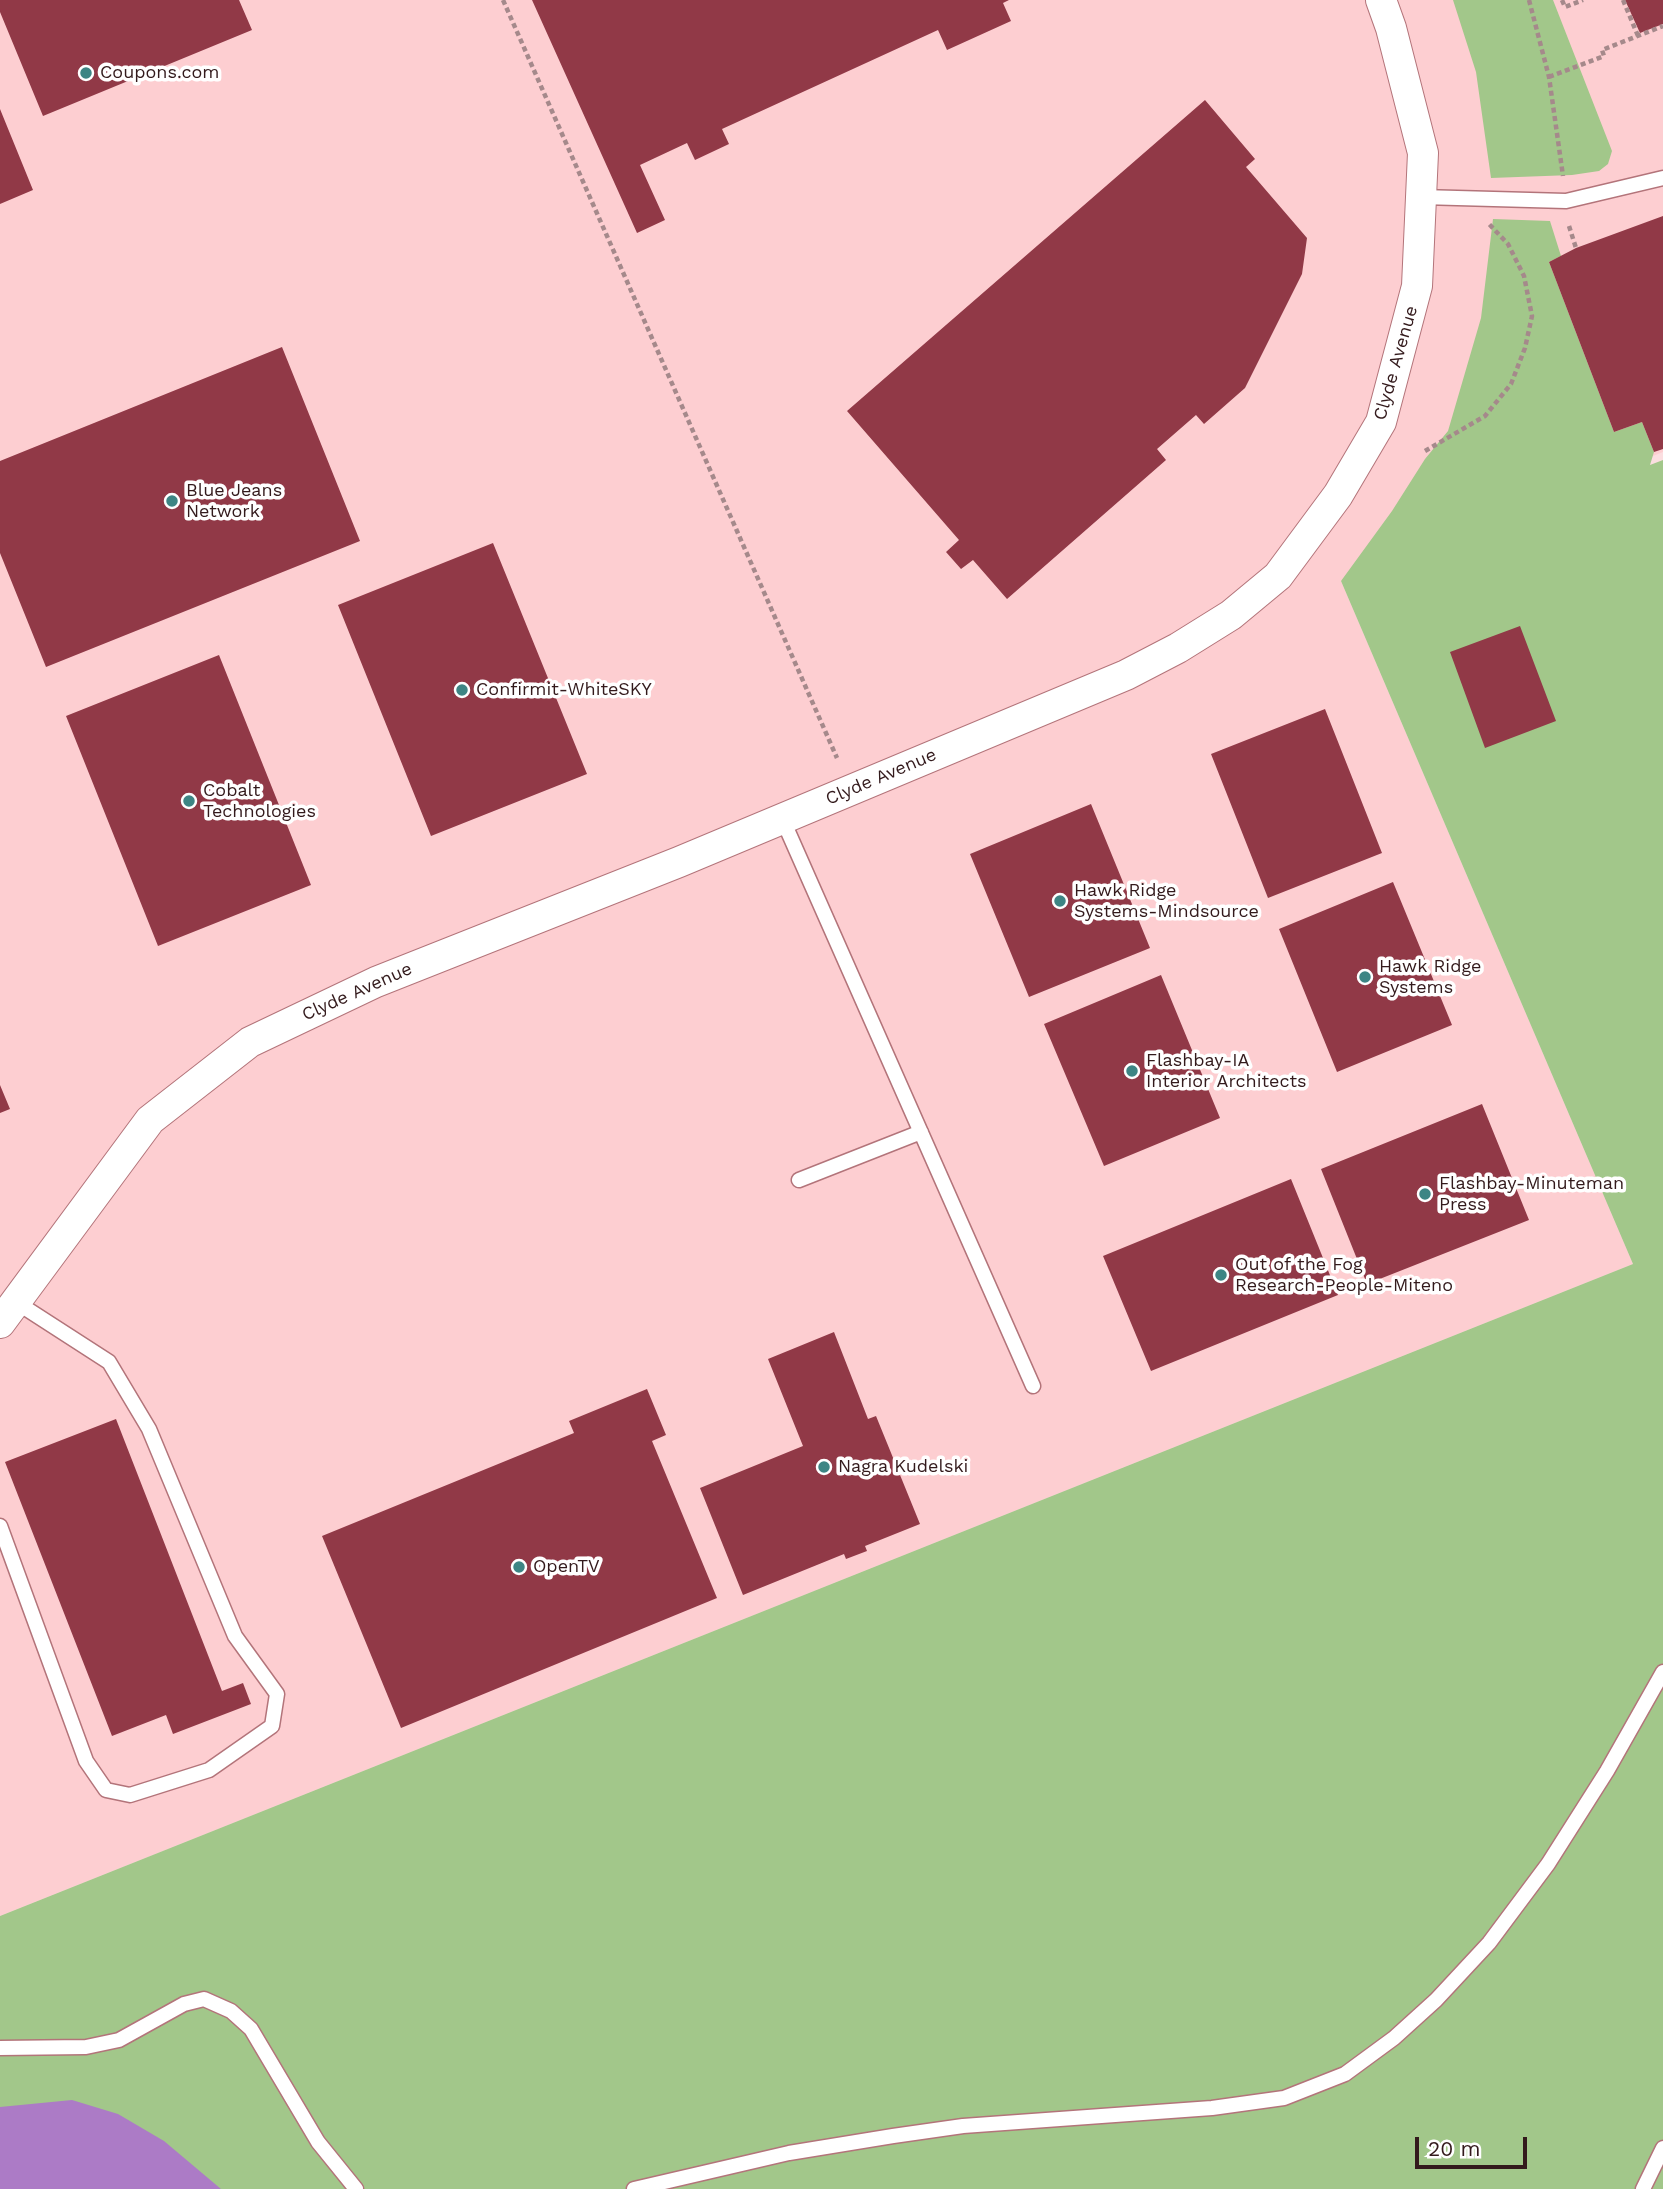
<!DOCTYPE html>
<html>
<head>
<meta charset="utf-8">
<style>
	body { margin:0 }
	#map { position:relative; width:1663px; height:2189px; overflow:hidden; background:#fbdee0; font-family:"Work Sans",sans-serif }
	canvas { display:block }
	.scale { position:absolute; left:1415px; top:2137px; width:112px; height:32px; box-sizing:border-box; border:4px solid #331a1c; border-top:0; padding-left:9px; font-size:21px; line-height:24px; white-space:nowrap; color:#331a1c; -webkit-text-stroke:5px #fff; paint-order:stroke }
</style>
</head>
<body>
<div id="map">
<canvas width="1663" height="2189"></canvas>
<div class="scale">20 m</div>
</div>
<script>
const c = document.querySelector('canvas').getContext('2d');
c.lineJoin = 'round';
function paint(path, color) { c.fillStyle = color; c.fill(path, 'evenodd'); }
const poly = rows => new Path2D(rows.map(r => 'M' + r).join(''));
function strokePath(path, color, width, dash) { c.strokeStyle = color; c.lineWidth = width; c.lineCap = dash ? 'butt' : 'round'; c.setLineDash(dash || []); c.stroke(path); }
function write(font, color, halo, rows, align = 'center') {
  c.font = font + ' "Work Sans",sans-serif'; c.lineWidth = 7; c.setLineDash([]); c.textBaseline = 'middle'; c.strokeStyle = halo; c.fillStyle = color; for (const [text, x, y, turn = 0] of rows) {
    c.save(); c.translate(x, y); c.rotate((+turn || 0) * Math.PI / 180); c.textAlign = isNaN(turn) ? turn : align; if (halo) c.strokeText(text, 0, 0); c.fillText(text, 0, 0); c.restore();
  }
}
const built = poly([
	[0,0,1663,0,1663,452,1341,581,1633,1264,0,1916]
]);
const green = poly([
	[1453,0,1553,0,1612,151,1608,164,1599,171,1572,175,1491,178,1476,72],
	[1493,219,1550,221,1561,256,1549,262,1614,432,1642,422,1654,452,1650,465,1663,460,1663,2189,0,2189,0,1916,1633,1264,1341,581,1392,511,1425,459,1448,431,1481,318]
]);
const water = poly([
	[72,2100,118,2114,164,2141,221,2189,0,2189,0,2107]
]);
const building = poly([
	[0,0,239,0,252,30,43,116,0,12],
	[532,0,1009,0,1003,3,1011,21,947,50,938,30,722,129,729,144,695,160,687,143,640,165,665,220,637,233],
	[1625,0,1663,0,1663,24,1640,33],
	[1205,100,1255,159,1246,167,1307,238,1302,274,1245,388,1204,424,1196,415,1157,449,1166,460,1007,599,973,560,961,569,946,552,959,540,847,411],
	[0,109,33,190,0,204],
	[1663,216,1663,449,1654,452,1642,422,1614,432,1549,262,1576,248],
	[282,347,360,541,46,667,0,553,0,461],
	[493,543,587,774,431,836,338,605],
	[1520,626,1556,721,1485,748,1450,652],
	[219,655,311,885,158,946,66,716],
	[1325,709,1382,853,1268,898,1211,754],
	[1091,804,1150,948,1029,997,970,854],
	[1393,882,1452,1025,1337,1072,1279,929],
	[1161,975,1220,1118,1104,1166,1044,1024],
	[0,1085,10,1109,0,1113],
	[1482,1104,1529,1220,1367,1284,1321,1169],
	[1291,1179,1338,1295,1151,1371,1103,1256],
	[834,1332,868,1419,876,1416,920,1524,865,1546,867,1551,846,1559,844,1554,743,1595,700,1488,803,1446,768,1359],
	[647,1389,666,1435,652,1441,717,1598,401,1728,322,1536,574,1433,569,1421],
	[116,1419,222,1691,243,1683,251,1704,173,1734,166,1715,112,1736,5,1462]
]);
const path = poly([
	[503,0,837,758],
	[1529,0,1549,77,1563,176],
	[1562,0,1565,7,1583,0],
	[1623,0,1638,36],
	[1549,77,1604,56,1602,50,1663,26],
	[1569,226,1576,248],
	[1425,451,1485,416,1511,384,1525,348,1532,316,1524,276,1508,244,1489,224]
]);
const service = poly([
	[1421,197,1566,201,1663,178],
	[782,818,1033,1386],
	[799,1180,921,1132],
	[0,1526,86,1761,106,1790,130,1795,209,1770,272,1726,277,1694,235,1636,149,1429,109,1362,16,1302],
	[0,2048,86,2047,119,2040,184,2004,204,1999,231,2011,251,2029,318,2142,356,2189],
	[634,2189,789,2153,893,2136,963,2126,1212,2108,1284,2098,1345,2074,1394,2038,1436,2000,1489,1943,1548,1864,1607,1771,1663,1672],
	[1643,2189,1663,2148]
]);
const minor = poly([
	[0,1323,150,1120,250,1042,376,982,679,862,1126,675,1178,648,1231,615,1278,576,1338,495,1381,422,1417,286,1423,153,1391,28,1381,0]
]);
const markers = [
	[86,73,7,"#3d8584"],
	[172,501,7,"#3d8584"],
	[462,690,7,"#3d8584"],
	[189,801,7,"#3d8584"],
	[1060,901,7,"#3d8584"],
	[1365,977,7,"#3d8584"],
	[1132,1071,7,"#3d8584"],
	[1425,1194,7,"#3d8584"],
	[1221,1275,7,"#3d8584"],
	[824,1467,7,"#3d8584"],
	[519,1567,7,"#3d8584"]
];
const poiNames = [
	["Coupons.com",100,73],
	["Blue Jeans",186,491],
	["Network",186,512],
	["Confirmit-WhiteSKY",476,690],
	["Cobalt",203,791],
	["Technologies",203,812],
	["Hawk Ridge",1074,891],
	["Systems-Mindsource",1074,912],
	["Hawk Ridge",1379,967],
	["Systems",1379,988],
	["Flashbay-IA",1146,1061],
	["Interior Architects",1146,1082],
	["Flashbay-Minuteman",1439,1184],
	["Press",1439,1205],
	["Out of the Fog",1235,1265],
	["Research-People-Miteno",1235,1286],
	["Nagra Kudelski",838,1467],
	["OpenTV",533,1567]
];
const streetNames = [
	["Clyde Avenue",1396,363,-74],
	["Clyde Avenue",881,777,-23],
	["Clyde Avenue",357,992,-24]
];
paint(built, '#fdced1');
paint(green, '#a2c78a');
paint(water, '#ac7bc6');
paint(building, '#913947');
strokePath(service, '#b3747a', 17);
strokePath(minor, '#b3747a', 32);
strokePath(path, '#a5898b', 4.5, [5, 3.5]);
strokePath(service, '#fff', 14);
strokePath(minor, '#fff', 30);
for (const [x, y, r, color] of markers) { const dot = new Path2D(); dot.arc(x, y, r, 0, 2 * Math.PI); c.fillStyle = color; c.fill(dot); strokePath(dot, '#fff', 2.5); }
write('18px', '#331a1c', '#fff', poiNames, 'left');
write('18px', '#331a1c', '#fff', streetNames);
</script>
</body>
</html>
